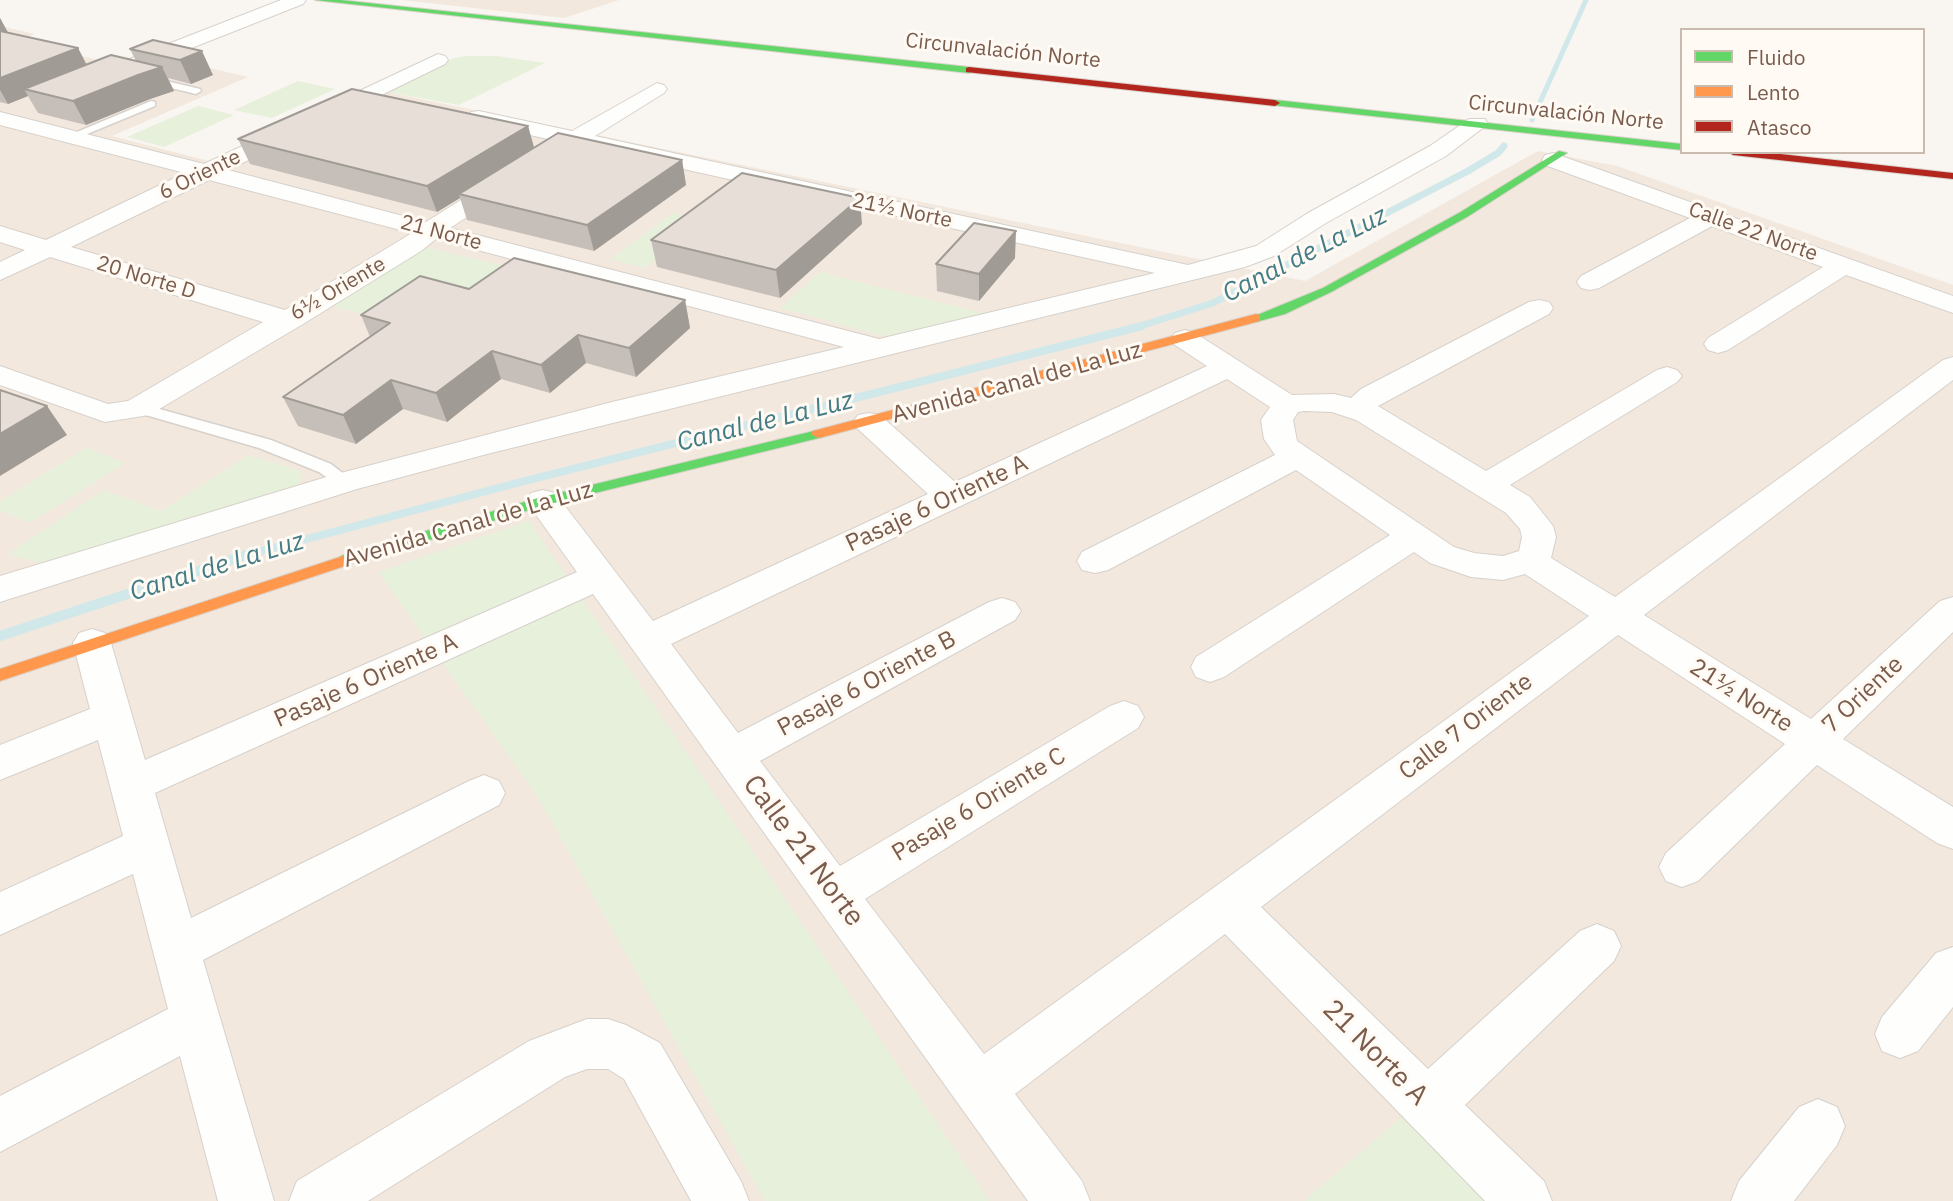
<!DOCTYPE html>
<html>
<head>
<meta charset="utf-8">
<style>
	body { margin:0 }
	#map { position:relative; width:1953px; height:1201px; overflow:hidden; background:#f9f5f0; font-family:"IBM Plex Sans",sans-serif }
	canvas { display:block }
	.legend { position:absolute; left:1680px; top:28px; width:245px; height:126px; box-sizing:border-box; background:#fffaf3; border:2px solid #cabbb1; margin:0; padding:9px 12px; list-style:none; font-size:21px; color:#7a5c4d }
	.legend li { display:flex; align-items:center; gap:14px; height:35px }
	.legend b { width:35px; border:2px solid #cabbb1 }
</style>
</head>
<body>
<div id="map">
<canvas width="1953" height="1201"></canvas>
<ul class="legend">
<li><b style="height:9px;background:#63d668"></b>Fluido</li>
<li><b style="height:9px;background:#ff974d"></b>Lento</li>
<li><b style="height:9px;background:#b3261e"></b>Atasco</li>
</ul>
</div>
<script>
const c = document.querySelector('canvas').getContext('2d');
c.lineJoin = 'round';
function paint(path, color) { c.fillStyle = color; c.fill(path, 'evenodd'); }
const poly = rows => new Path2D(rows.map(r => 'M' + r).join(''));
function strokePath(path, color, width, dash) { c.strokeStyle = color; c.lineWidth = width; c.lineCap = dash ? 'butt' : 'round'; c.setLineDash(dash || []); c.stroke(path); }
function write(font, color, halo, rows, align = 'center') {
  c.font = font + ' "IBM Plex Sans",sans-serif'; c.lineWidth = 6; c.setLineDash([]); c.textBaseline = 'middle'; c.strokeStyle = halo; c.fillStyle = color; for (const [text, x, y, turn = 0] of rows) {
    c.save(); c.translate(x, y); c.rotate((+turn || 0) * Math.PI / 180); c.textAlign = isNaN(turn) ? turn : align; if (halo) c.strokeText(text, 0, 0); c.fillText(text, 0, 0); c.restore();
  }
}
const residential = poly([
	[402,0,619,0,564,18],
	[0,26,35,34,17,41,137,69,168,58,248,77,112,136,232,167,387,92,1305,281,1538,151,1617,166,1953,285,1953,1201,0,1201]
]);
const green = poly([
	[467,56,496,56,545,63,459,105,387,92,454,58],
	[298,81,335,89,272,118,234,110],
	[198,106,234,115,164,147,127,137],
	[673,213,706,221,645,268,610,259],
	[421,246,526,271,395,323,329,305],
	[820,272,987,314,887,337,780,308],
	[86,448,125,463,30,523,0,511,0,501],
	[249,455,301,471,301,481,295,489,46,565,8,554,104,490,161,511],
	[529,521,990,1201,765,1201,537,796,378,572],
	[1403,1116,1486,1201,1304,1201]
]);
const streamFar3 = poly([
	[1532,120,1586,0]
]);
const streamFar2 = poly([
	[1137,327,1213,303,1468,171,1498,153,1504,146]
]);
const streamFar1 = poly([
	[243,556,513,484,1142,326]
]);
const stream = poly([
	[0,636,249,554]
]);
const lane = poly([
	[146,76,200,89,201,91,196,94,142,81,142,77,146,76],
	[151,101,155,102,155,106,75,139,65,137,151,101],
	[138,403,271,440,331,464,354,482,351,486,339,486,319,472,259,448,132,411,130,408,138,403]
]);
const street = poly([
	[281,0,306,0,303,4,141,68,127,68,124,64,127,60,281,0],
	[438,54,445,56,448,60,445,64,228,170,426,222,499,176,515,176,519,181,515,186,450,228,879,339,1155,273,579,146,565,152,557,150,554,145,557,141,471,122,468,117,471,112,479,111,572,131,657,83,664,85,667,89,664,93,595,136,1188,265,1256,246,1308,213,1430,146,1469,119,1485,119,1488,124,1446,156,1326,223,1274,256,1245,267,487,454,357,489,0,602,0,576,333,475,612,402,844,347,436,239,421,251,303,324,149,415,105,422,0,385,0,366,108,404,128,401,263,322,50,257,0,280,0,262,25,250,0,242,0,226,46,240,185,173,0,125,0,112,204,164,438,54],
	[209,180,412,233,285,310,71,247,209,180],
	[1553,153,1953,296,1953,313,1846,275,1728,350,1718,353,1708,350,1704,344,1708,338,1823,267,1712,226,1599,288,1590,290,1581,288,1577,282,1581,276,1690,218,1545,165,1542,160,1545,155,1553,153],
	[1539,300,1549,302,1553,308,1549,314,1378,406,1486,471,1657,370,1667,367,1677,370,1682,376,1677,382,1510,485,1530,497,1553,526,1556,537,1551,558,1615,597,1943,360,1953,357,1953,380,1644,615,1811,719,1940,601,1953,597,1953,632,1843,739,1953,807,1953,849,1937,843,1817,765,1698,881,1682,887,1666,881,1659,867,1666,853,1785,744,1618,635,1261,907,1428,1069,1580,931,1597,924,1614,931,1621,946,1614,961,1465,1105,1544,1181,1552,1201,1485,1201,1225,934,1015,1094,1082,1181,1090,1201,1028,1201,593,594,155,793,191,918,469,781,484,775,499,781,505,793,499,805,203,960,274,1201,218,1201,180,1056,0,1152,0,1096,168,1009,133,874,0,935,0,892,123,836,98,740,0,780,0,745,90,709,73,643,79,633,92,629,105,633,111,643,145,760,577,572,526,501,531,493,543,490,555,493,653,621,928,494,858,429,853,422,858,415,869,413,880,415,955,482,1207,366,1175,345,1171,339,1175,333,1185,330,1195,333,1292,395,1334,394,1351,398,1361,389,1529,302,1539,300],
	[1227,379,1270,407,1261,420,1264,439,1275,455,1082,552,1077,561,1082,570,1095,573,1108,570,1296,470,1390,535,1196,657,1191,667,1196,677,1210,682,1224,677,1414,552,1430,563,1471,577,1503,580,1525,574,1589,616,984,1054,865,899,1138,728,1144,717,1138,706,1124,701,1110,706,840,866,760,761,1015,620,1021,611,1015,602,1002,598,989,602,738,733,671,644,1227,379],
	[1304,411,1332,412,1356,420,1506,513,1520,529,1522,537,1519,551,1503,556,1474,553,1454,547,1297,441,1293,420,1298,412,1304,411],
	[1953,947,1953,1007,1918,1051,1900,1058,1882,1051,1875,1034,1882,1017,1936,953,1953,947],
	[587,1019,608,1019,626,1025,660,1043,741,1181,749,1201,691,1201,624,1079,608,1069,587,1069,565,1077,368,1201,289,1201,297,1181,529,1041,587,1019],
	[1818,1099,1837,1107,1845,1126,1837,1145,1794,1201,1731,1201,1739,1181,1799,1107,1818,1099]
]);
const fast = poly([
	[315,0,340,0,969,67,973,70,969,73,315,0],
	[1275,100,1682,144,1682,150,1272,105,1270,103,1275,100],
	[1559,151,1567,153,1467,217,1331,292,1285,314,1256,322,1250,318,1323,288,1459,213,1559,151],
	[818,430,823,431,825,434,823,437,546,505,346,565,338,560,341,556,538,498,818,430]
]);
const slow = poly([
	[1256,314,1260,315,1260,321,823,437,818,438,811,434,813,431,1256,314],
	[346,555,354,560,351,564,0,681,0,669,346,555]
]);
const jam = poly([
	[969,67,1275,100,1280,103,1275,106,966,72,966,68,969,67],
	[1728,152,1762,152,1953,173,1953,179,1733,155,1728,152]
]);
const wall = poly([
	[0,18,8,33,78,48,87,65,136,61,130,49,153,40,213,75,191,84,168,78,174,91,150,99,86,125,38,113,28,96,8,104,0,102],
	[528,126,534,148,682,160,686,185,594,251,467,220,460,198,437,212,250,164,238,139],
	[862,224,780,298,657,267,651,240],
	[1015,258,979,301,937,291,936,264],
	[685,300,690,328,636,377,586,363,550,393,501,379,447,422,403,409,356,444,298,426,283,397,370,337,361,315]
]);
const shadedWall = poly([
	[0,18,11,38,0,42],
	[78,48,90,72,24,89,28,96,8,104,0,90,0,78],
	[202,51,213,75,191,84,180,60],
	[162,67,174,91,150,99,86,125,73,101,138,75],
	[528,126,535,151,459,194,460,198,437,212,427,186],
	[682,160,686,185,594,251,587,225],
	[860,198,862,224,780,298,776,270],
	[1016,231,1015,258,979,301,979,274],
	[685,300,690,328,636,377,629,348],
	[578,335,586,363,550,393,541,365],
	[492,351,501,379,447,422,436,393],
	[391,380,403,409,356,444,343,415],
	[47,406,67,435,0,476,0,434]
]);
const building = poly([
	[0,31,78,48,0,78,0,31],
	[153,40,202,51,180,60,130,49,153,40],
	[111,55,162,67,138,75,73,101,24,89,111,55],
	[352,89,528,126,427,186,238,139,352,89],
	[558,133,682,160,587,225,459,194,558,133],
	[742,173,860,198,776,270,651,240,742,173],
	[974,223,1016,231,979,274,936,264,974,223],
	[514,258,685,300,629,348,578,335,541,365,492,351,436,393,391,380,343,415,283,397,390,323,361,315,420,276,469,289,514,258],
	[0,390,47,406,0,434,0,390]
]);
const farStreetnames = [
	["Circunvalación Norte",1003,51,6],
	["Circunvalación Norte",1566,113,6],
	["6 Oriente",200,175,-26],
	["21½ Norte",902,211,12],
	["Calle 22 Norte",1753,232,20],
	["21 Norte",441,233,15],
	["20 Norte D",146,278,17],
	["6½ Oriente",338,289,-30]
];
const streetNames = [
	["Avenida Canal de La Luz",1017,383,-15],
	["Pasaje 6 Oriente A",937,504,-25],
	["Avenida Canal de La Luz",468,525,-16],
	["Pasaje 6 Oriente A",366,681,-24],
	["Pasaje 6 Oriente B",867,684,-28],
	["7 Oriente",1863,695,-43],
	["21½ Norte",1741,696,32],
	["Calle 7 Oriente",1466,727,-37],
	["Pasaje 6 Oriente C",979,805,-31]
];
const waterNames = [
	["Canal de La Luz",1305,255,-27],
	["Canal de La Luz",765,422,-14],
	["Canal de La Luz",217,567,-17]
];
const nearStreetnames = [
	["Calle 21 Norte",803,851,53],
	["21 Norte A",1375,1053,45]
];
paint(residential, '#f2e8de');
paint(green, '#e7f0db');
strokePath(streamFar3, '#d0e8ea', 5);
strokePath(streamFar2, '#d0e8ea', 7);
strokePath(streamFar1, '#d0e8ea', 8);
strokePath(stream, '#d0e8ea', 10);
strokePath(lane, '#d7d1cb', 3);
strokePath(street, '#d7d1cb', 2);
strokePath(fast, '#d9d2cb', 2);
strokePath(slow, '#d9d2cb', 2);
strokePath(jam, '#d9d2cb', 2);
paint(lane, '#fefefd');
paint(street, '#fefefd');
paint(fast, '#63d668');
paint(slow, '#ff974d');
paint(jam, '#b3261e');
paint(wall, '#c6bfb9');
paint(shadedWall, '#a19b96');
paint(building, '#e6ded7');
strokePath(building, '#a19b96', 2);
write('21px', '#7a5c4d', '#fffaf3', farStreetnames);
write('24px', '#7a5c4d', '#fffaf3', streetNames);
write('italic 26px', '#437c86', '#fffaf3', waterNames);
write('28px', '#7a5c4d', '#fffaf3', nearStreetnames);
</script>
</body>
</html>
